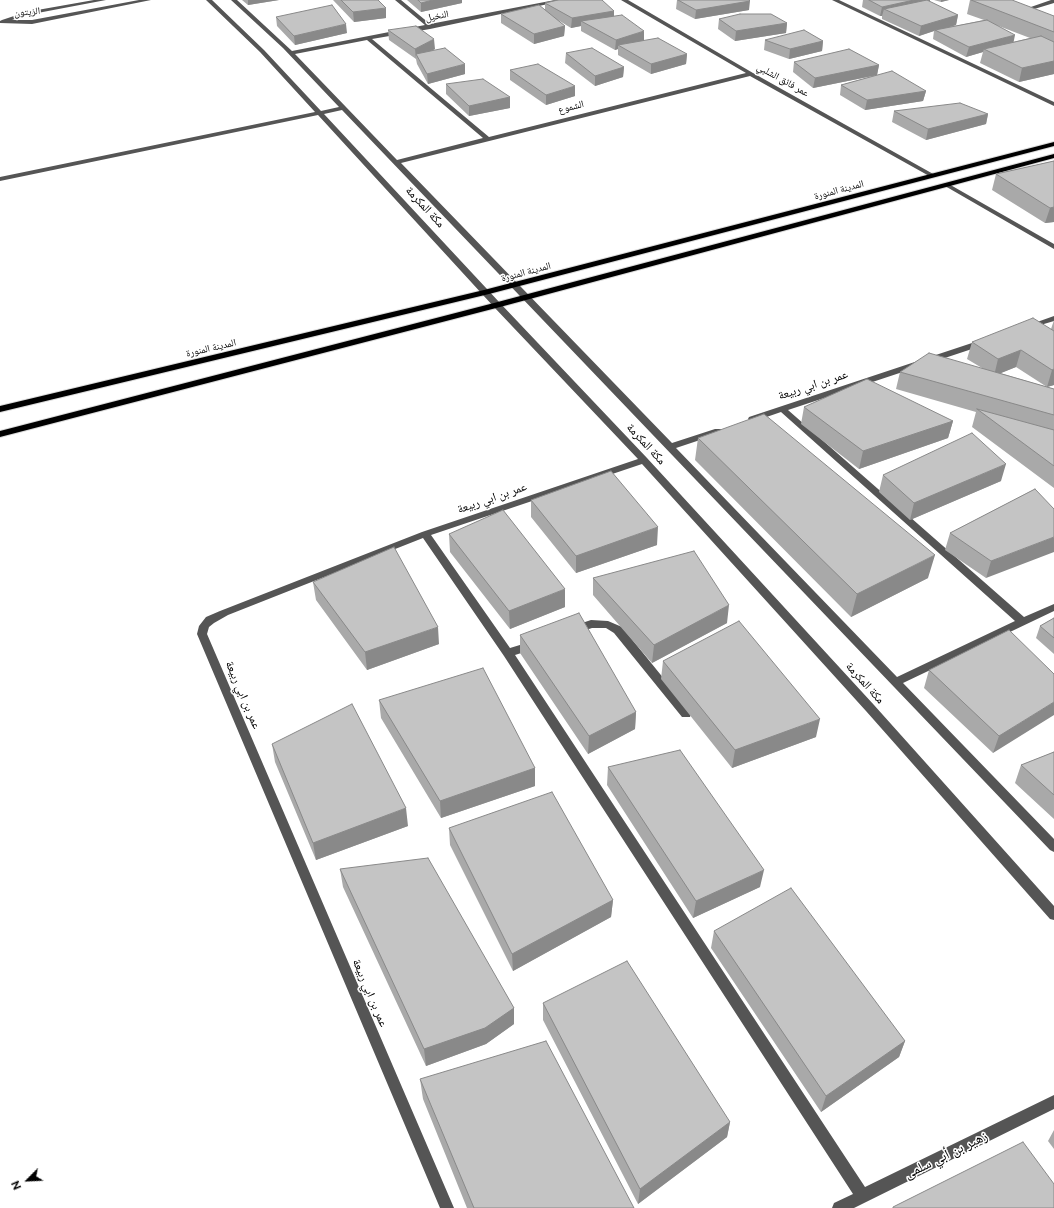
<!DOCTYPE html>
<html>
<head>
<meta charset="utf-8">
<style>
	body { margin:0 }
	#map { position:relative; width:1054px; height:1208px; overflow:hidden; background:#fff; font-family:Raleway,sans-serif }
	canvas { display:block }
	.north { position:absolute; left:8px; top:1160px; width:40px; height:40px; -webkit-text-stroke:3px #fff; paint-order:stroke; rotate:246deg; font-size:11px; font-weight:700; line-height:16px; text-align:center; color:#000 }
	.north::after { content:''; display:block; margin:auto; width:14px; height:18px; background:#000; clip-path:polygon(50% 0,100% 100%,50% 72%,0 100%) }
</style>
</head>
<body>
<div id="map">
<canvas width="1054" height="1208"></canvas>
<div class="north">N</div>
</div>
<script>
const c = document.querySelector('canvas').getContext('2d');
c.lineJoin = 'round';
const poly = rows => new Path2D(rows.map(r => 'M' + r).join(''));
function strokePath(path, color, width, dash) { c.strokeStyle = color; c.lineWidth = width; c.lineCap = dash ? 'butt' : 'round'; c.setLineDash(dash || []); c.stroke(path); }
function paint(path, color) { c.fillStyle = color; c.fill(path, 'evenodd'); }
function write(font, color, halo, rows, align = 'center') {
  c.font = font + ' Raleway,"Noto Naskh Arabic",sans-serif'; c.lineWidth = 3; c.setLineDash([]); c.textBaseline = 'middle'; c.strokeStyle = halo; c.fillStyle = color; for (const [text, x, y, turn = 0] of rows) {
    c.save(); c.translate(x, y); c.rotate((+turn || 0) * Math.PI / 180); c.textAlign = isNaN(turn) ? turn : align; if (halo) c.strokeText(text, 0, 0); c.fillText(text, 0, 0); c.restore();
  }
}
const minor = poly([
	[94,0,106,0,27,15,12,20,32,20,139,0,151,0,32,24,0,23,0,21,2,20,26,12,94,0],
	[206,0,212,0,264,50,321,111,339,107,283,48,231,0,237,0,292,51,425,25,395,0,401,0,430,24,555,0,567,0,430,29,372,39,489,137,746,73,621,0,628,0,753,73,935,175,935,177,931,177,750,76,401,163,672,443,715,429,721,429,722,431,721,433,676,448,897,677,1015,621,781,412,752,422,748,419,749,417,981,340,987,340,987,344,788,410,1024,617,1054,604,1054,611,903,683,1054,839,1054,852,1050,850,342,110,324,114,500,303,647,458,874,705,1054,906,1054,920,1050,919,866,711,642,464,431,535,510,648,533,641,537,642,538,645,537,648,515,655,865,1187,1054,1095,1054,1109,854,1208,832,1208,834,1203,853,1194,504,656,423,538,228,615,214,623,209,627,207,634,454,1208,440,1208,197,634,199,626,206,617,220,611,422,532,638,459,494,307,318,115,0,181,0,177,315,112,260,52,206,0],
	[367,40,483,138,397,160,295,54,367,40],
	[832,0,839,0,1054,102,1054,106,832,0],
	[1051,0,1054,0,1054,3,1031,10,1028,8,1051,0],
	[947,183,1054,244,1054,249,945,186,944,185,947,183],
	[1054,316,1054,321,1027,329,1023,327,1054,316],
	[591,620,608,621,622,627,690,711,691,714,690,717,682,717,614,633,606,628,592,628,574,634,570,633,569,630,570,627,591,620]
]);
const major = poly([
	[1054,142,1054,146,489,294,0,412,0,406,484,290,1054,142],
	[1054,154,1054,158,500,307,0,437,0,431,494,303,1054,154]
]);
const wall = poly([
	[242,0,279,0,248,5],
	[333,0,378,0,386,18,354,22],
	[407,0,462,0,462,3,421,12],
	[677,0,749,0,749,10,695,19,676,9],
	[863,0,930,0,930,2,958,15,956,25,950,27,984,20,967,14,970,0,1054,16,1054,74,1019,82,980,63,983,52,966,57,933,39,934,31,919,36,882,19,882,16,880,16,862,7],
	[996,25,1030,38,1013,42],
	[934,0,949,0,941,2],
	[545,3,614,11,614,16,644,41,687,54,686,64,651,74,618,55,618,49,615,50,581,31,581,26,571,28,558,20,565,26,564,36,534,44,501,23,501,14,545,9],
	[276,17,347,33,295,45,277,26],
	[719,19,787,23,786,33,735,41,718,29],
	[388,30,435,49,431,51,465,74,428,84,417,64,416,59,389,40],
	[765,40,823,41,822,51,789,59,764,50],
	[566,53,624,67,623,77,595,86,565,63],
	[794,62,879,65,877,75,926,91,923,101,865,110,840,95,841,85,873,76,813,88,793,72],
	[510,70,575,96,546,105,510,80],
	[446,84,510,97,510,108,469,116,446,94],
	[894,111,988,114,986,124,926,140,892,122],
	[1054,161,1054,222,1045,223,992,190,996,174],
	[1054,320,1054,385,1047,387,1054,389,1054,488,972,427,976,412,896,389,900,372,982,368,967,359,972,342,1051,329],
	[1016,367,1047,387,1000,373],
	[804,407,953,421,948,438,859,469,801,424],
	[698,438,928,578,851,617,695,460],
	[883,475,1001,481,910,520,879,492],
	[1035,489,986,578,945,550,950,533],
	[531,500,657,545,576,573,531,517],
	[449,534,565,607,510,629,450,552],
	[593,578,727,623,652,663,593,595],
	[313,582,439,644,367,670,316,600],
	[1054,618,1054,654,1036,638,1040,626],
	[520,635,636,712,635,729,588,754,520,653],
	[663,661,816,737,732,768,661,679],
	[929,670,1054,674,993,753,924,688],
	[379,700,535,768,535,786,441,818,381,718],
	[272,744,408,826,316,860,275,762],
	[1054,752,1054,819,1015,783,1021,765],
	[608,767,760,887,693,918,607,785],
	[449,828,613,900,611,917,513,971,450,845],
	[340,869,514,1008,514,1024,486,1044,426,1066,343,887],
	[714,931,905,1041,899,1057,821,1112,711,948],
	[543,1003,730,1122,727,1137,638,1204,543,1020],
	[420,1079,634,1208,467,1208,423,1099],
	[1054,1130,1054,1149,1048,1141]
]);
const shadedWall = poly([
	[248,0,279,0,248,5],
	[433,0,462,0,462,3,421,12,421,3],
	[914,0,930,0,929,6,884,9,882,16,880,16,882,7],
	[941,0,949,0,941,2],
	[750,1,749,10,695,19,696,10],
	[386,8,386,18,354,22,353,12],
	[614,11,614,20,581,21,581,26,571,28,572,18],
	[958,15,956,25,937,31,935,30,934,31,919,36,921,26],
	[787,23,786,33,735,41,736,31],
	[346,24,347,33,295,45,294,36],
	[565,26,564,36,534,44,534,34],
	[644,31,644,41,618,45,618,49,615,50,616,40],
	[1015,35,1013,45,984,49,983,52,966,57,969,47],
	[434,39,435,49,418,58,416,54,416,59,415,49],
	[823,41,822,51,789,59,790,49],
	[687,54,686,64,651,74,651,64],
	[1054,61,1054,74,1019,82,1022,68],
	[465,64,465,74,428,84,427,74],
	[879,65,877,75,813,88,815,78],
	[624,67,623,77,595,86,595,76],
	[575,86,575,96,546,105,546,95],
	[926,91,923,101,865,110,867,100],
	[510,97,510,108,469,116,469,106],
	[988,114,986,124,926,140,928,129],
	[1054,207,1054,222,1045,223,1050,208],
	[1021,350,1016,367,994,376,998,359],
	[1054,369,1054,385,1047,387,1052,370],
	[953,421,948,438,859,469,863,451],
	[1006,464,1001,481,910,520,914,503],
	[658,527,657,545,576,573,576,556],
	[1054,537,1054,552,986,578,991,561],
	[935,555,928,578,851,617,857,594],
	[565,589,565,607,510,629,509,611],
	[729,605,727,623,652,663,654,645],
	[438,627,439,644,367,670,365,652],
	[1054,702,1054,715,993,753,999,736],
	[636,712,635,729,588,754,589,736],
	[820,719,816,737,732,768,735,750],
	[535,768,535,786,441,818,440,801],
	[406,808,408,826,316,860,313,843],
	[764,870,760,887,693,918,696,901],
	[613,900,611,917,513,971,512,954],
	[514,1008,514,1024,486,1044,426,1066,424,1049],
	[905,1041,899,1057,821,1112,826,1096],
	[730,1122,727,1137,638,1204,640,1189]
]);
const building = poly([
	[341,0,378,0,386,8,353,12,341,0],
	[418,0,433,0,421,3,418,0],
	[558,0,602,0,614,11,572,18,545,3,558,0],
	[678,0,749,0,750,1,696,10,678,0],
	[869,0,914,0,882,7,869,0],
	[927,0,958,15,921,26,884,9,927,0],
	[971,0,1012,0,1054,16,1054,32,971,0],
	[332,5,346,24,294,36,276,17,332,5],
	[539,5,565,26,534,34,501,14,539,5],
	[740,14,771,14,787,23,736,31,719,19,740,14],
	[622,15,644,31,616,40,581,21,622,15],
	[987,20,1015,35,969,47,935,30,987,20],
	[416,26,434,39,415,49,388,30,416,26],
	[804,30,823,41,790,49,765,40,804,30],
	[1041,36,1054,42,1054,61,1022,68,984,49,1041,36],
	[658,38,687,54,651,64,618,45,658,38],
	[445,48,465,64,427,74,416,54,445,48],
	[592,48,624,67,595,76,566,53,592,48],
	[849,49,879,65,815,78,794,62,849,49],
	[538,64,575,86,546,95,510,70,538,64],
	[892,71,926,91,867,100,841,85,892,71],
	[483,79,510,97,469,106,446,84,483,79],
	[960,103,988,114,928,129,894,111,960,103],
	[1054,161,1054,207,1050,208,996,174,1054,161],
	[1033,318,1054,331,1054,369,1052,370,1021,350,998,359,972,342,1033,318],
	[929,353,1054,389,1054,415,900,372,929,353],
	[867,379,953,421,863,451,804,407,867,379],
	[977,409,1054,430,1054,466,977,409],
	[764,414,935,555,857,594,698,438,764,414],
	[972,433,1006,464,914,503,883,475,972,433],
	[611,471,658,527,576,556,531,500,611,471],
	[1035,489,1054,509,1054,537,991,561,950,533,1035,489],
	[503,510,565,589,509,611,449,534,503,510],
	[394,547,438,627,365,652,313,582,394,547],
	[694,551,729,605,654,645,593,578,694,551],
	[579,613,636,712,589,736,520,635,579,613],
	[1054,618,1054,638,1040,626,1054,618],
	[739,621,820,719,735,750,663,661,739,621],
	[1009,630,1054,674,1054,702,999,736,929,670,1009,630],
	[483,668,535,768,440,801,379,700,483,668],
	[352,704,406,808,313,843,272,744,352,704],
	[680,750,764,870,696,901,608,767,680,750],
	[1054,752,1054,795,1021,765,1054,752],
	[552,792,613,900,512,954,449,828,552,792],
	[428,858,514,1008,485,1028,424,1049,340,869,428,858],
	[791,888,905,1041,826,1096,714,931,791,888],
	[627,961,730,1122,640,1189,543,1003,627,961],
	[546,1041,634,1208,474,1208,420,1079,546,1041],
	[1023,1142,1054,1184,1054,1208,893,1208,893,1207,1023,1142]
]);
const farStreetnames = [
	["الزيتون",27,12,-5],
	["النخيل",437,16,-11],
	["عمر فائق الشلبي",783,80,29],
	["الشموع",571,107,-14],
	["المدينة المنورة",839,190,-15],
	["المدينة المنورة",526,272,-15],
	["المدينة المنورة",211,348,-13]
];
const streetNames = [
	["مكة المكرمة",425,207,47],
	["عمر بن ابي ربيعة",813,385,-18],
	["مكة المكرمة",646,444,47],
	["عمر بن ابي ربيعة",492,498,-19],
	["مكة المكرمة",865,683,48],
	["عمر بن ابي ربيعة",243,695,67],
	["عمر بن ابي ربيعة",370,993,67]
];
const nearStreetnames = [
	["زهير بن أبي سلمى",946,1155,-26]
];
strokePath(major, '#dbdbdb', 2);
paint(minor, '#555');
paint(major, '#000');
paint(wall, '#a9a9a9');
paint(shadedWall, '#898989');
paint(building, '#c4c4c4');
strokePath(building, '#898989', 1);
write('10px', '#000', '#fff', farStreetnames);
write('12px', '#000', '#fff', streetNames);
write('14px', '#000', '#fff', nearStreetnames);
</script>
</body>
</html>
